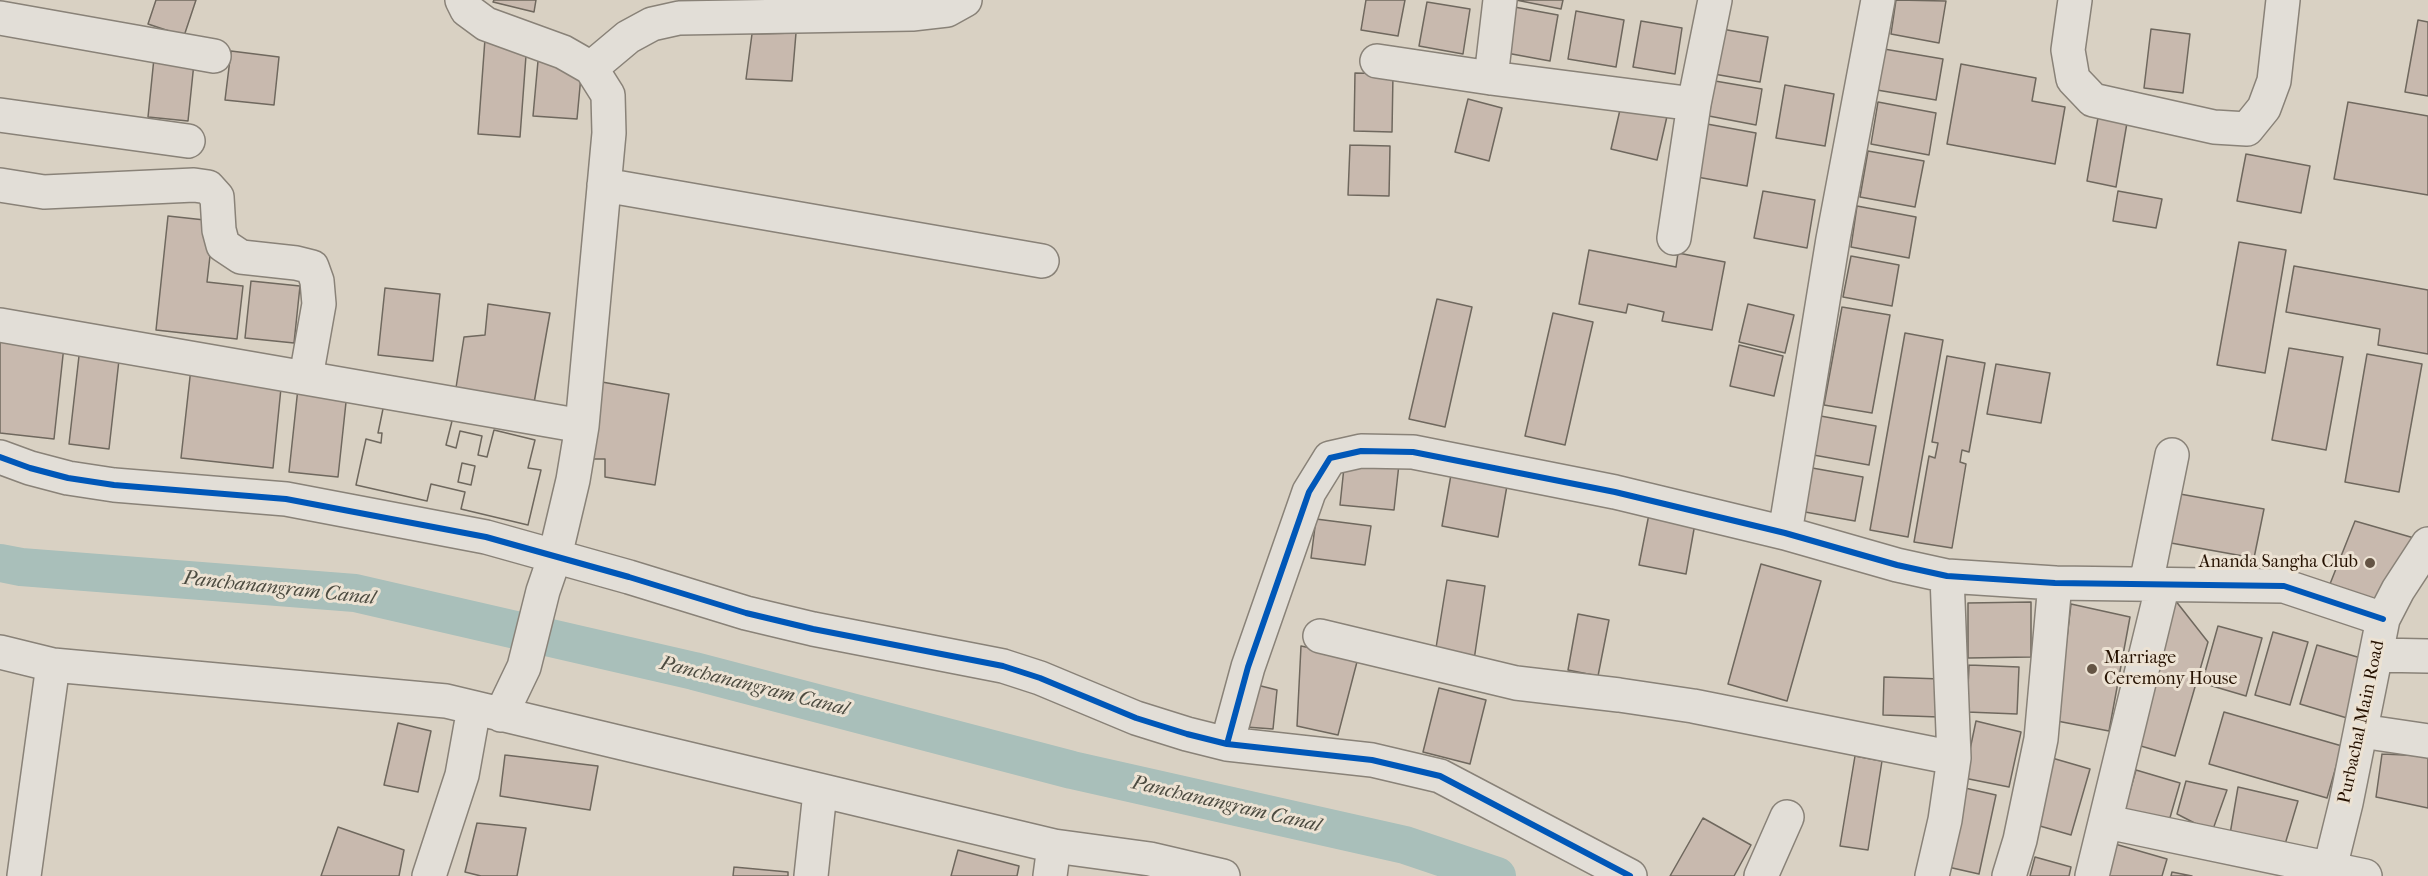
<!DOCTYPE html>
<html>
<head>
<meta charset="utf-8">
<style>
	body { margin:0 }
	canvas { display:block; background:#d9d1c3 }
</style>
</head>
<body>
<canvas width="2428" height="876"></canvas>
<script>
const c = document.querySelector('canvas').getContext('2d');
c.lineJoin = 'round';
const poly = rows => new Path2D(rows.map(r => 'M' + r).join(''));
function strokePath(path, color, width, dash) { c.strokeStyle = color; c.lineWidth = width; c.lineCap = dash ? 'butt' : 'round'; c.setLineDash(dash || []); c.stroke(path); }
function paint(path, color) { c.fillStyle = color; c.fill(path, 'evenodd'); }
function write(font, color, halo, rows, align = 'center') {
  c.font = font + ' "IM FELL French Canon",serif'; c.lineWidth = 6; c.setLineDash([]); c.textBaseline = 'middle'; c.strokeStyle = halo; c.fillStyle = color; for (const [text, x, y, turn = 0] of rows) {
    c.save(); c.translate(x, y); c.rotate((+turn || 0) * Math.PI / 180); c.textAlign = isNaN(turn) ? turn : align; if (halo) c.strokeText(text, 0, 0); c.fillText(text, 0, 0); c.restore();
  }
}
const canal = poly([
	[0,563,21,567,355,593,694,671,1072,770,1405,845,1497,876]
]);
const building = poly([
	[156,0,196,0,184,36,148,24,156,0],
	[494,0,536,0,534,12,493,2,494,0],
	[1366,0,1405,0,1398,36,1361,30,1366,0],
	[1516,0,1563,0,1561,9,1516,0],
	[1896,0,1946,1,1939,43,1891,34,1896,0],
	[1427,2,1470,9,1463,54,1419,46,1427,2],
	[1509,6,1558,15,1550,61,1501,52,1509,6],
	[1576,11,1624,20,1616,67,1568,59,1576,11],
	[2418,20,2428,22,2428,96,2405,92,2418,20],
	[1641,21,1682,28,1675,74,1633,67,1641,21],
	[1716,28,1768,37,1760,82,1708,73,1716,28],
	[2151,29,2190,34,2183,93,2144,88,2151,29],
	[796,33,792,81,746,79,752,34,796,33],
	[485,39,527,42,520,137,478,134,485,39],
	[1884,49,1943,59,1936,100,1877,90,1884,49],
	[231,51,279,57,274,105,225,100,231,51],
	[154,58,194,63,188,121,148,117,154,58],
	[538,61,582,65,577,119,533,116,538,61],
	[1961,64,2036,78,2032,101,2065,107,2055,164,1947,144,1961,64],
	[1355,73,1393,74,1392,132,1354,131,1355,73],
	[1715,81,1762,89,1756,125,1709,116,1715,81],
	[1785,85,1834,94,1825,146,1776,138,1785,85],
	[1468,99,1502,108,1489,161,1455,152,1468,99],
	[1622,101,1668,112,1657,160,1611,149,1622,101],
	[1878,102,1936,113,1929,155,1871,144,1878,102],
	[2348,102,2428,116,2428,195,2334,179,2348,102],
	[2099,112,2128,117,2116,187,2087,181,2099,112],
	[1707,124,1756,133,1747,186,1697,177,1707,124],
	[1350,145,1390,146,1389,196,1348,195,1350,145],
	[1868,151,1924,161,1915,207,1860,197,1868,151],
	[2246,154,2310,166,2301,213,2237,201,2246,154],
	[1763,191,1815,200,1807,248,1754,238,1763,191],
	[2118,191,2162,199,2156,228,2113,221,2118,191],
	[1857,206,1916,217,1909,258,1851,247,1857,206],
	[168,216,214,221,207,282,243,286,237,339,156,330,168,216],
	[2239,242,2286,250,2265,373,2217,365,2239,242],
	[1589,250,1676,267,1678,253,1725,262,1712,330,1662,321,1664,312,1628,304,1626,313,1579,304,1589,250],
	[1851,256,1899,265,1892,306,1843,297,1851,256],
	[2294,266,2428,290,2428,354,2378,345,2380,329,2286,312,2294,266],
	[251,281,300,286,294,343,245,338,251,281],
	[385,288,440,294,433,361,378,355,385,288],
	[1437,299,1472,307,1445,427,1409,419,1437,299],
	[488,304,550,313,534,403,455,394,464,337,485,335,488,304],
	[1748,304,1794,315,1785,353,1739,342,1748,304],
	[1842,307,1890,315,1872,413,1824,405,1842,307],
	[1553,313,1593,322,1565,445,1525,436,1553,313],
	[1905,333,1943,340,1908,537,1870,530,1905,333],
	[0,338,64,346,54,439,0,433,0,338],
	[1739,345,1783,356,1774,396,1730,386,1739,345],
	[80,347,120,351,109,449,69,444,80,347],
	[2289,348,2343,357,2326,450,2272,440,2289,348],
	[2367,354,2422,364,2399,492,2345,482,2367,354],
	[1947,356,1985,363,1969,452,1962,450,1960,462,1966,464,1952,548,1914,542,1929,456,1935,458,1938,443,1932,442,1947,356],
	[1996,364,2050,373,2041,423,1987,414,1996,364],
	[191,368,282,378,273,468,181,458,191,368],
	[602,382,669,394,655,485,605,477,605,459,586,459,602,382],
	[298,388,347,393,338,477,289,472,298,388],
	[384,404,452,421,446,445,456,448,460,431,482,436,478,455,487,457,494,430,535,440,528,468,541,470,528,525,461,509,465,492,431,484,427,501,356,485,366,439,381,443,382,433,378,433,384,404],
	[462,463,475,466,471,485,458,482,462,463],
	[384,404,452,421,446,445,456,448,460,431,482,436,478,455,487,457,494,430,535,440,528,468,541,470,528,525,461,509,465,492,431,484,427,501,356,485,366,439,381,443,382,433,378,433,384,404],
	[1815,415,1876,426,1869,465,1808,454,1815,415],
	[1345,458,1399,464,1394,510,1340,505,1345,458],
	[462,463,475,466,471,485,458,482,462,463],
	[1801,466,1863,477,1855,521,1794,510,1801,466],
	[1452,469,1508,480,1498,537,1442,526,1452,469],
	[2180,494,2264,509,2254,558,2171,543,2180,494],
	[1650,509,1696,518,1686,574,1639,565,1650,509],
	[1316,519,1371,526,1365,565,1311,558,1316,519],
	[2355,521,2414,538,2380,610,2328,589,2355,521],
	[1761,564,1821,581,1787,701,1728,684,1761,564],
	[1447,580,1485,586,1474,660,1435,654,1447,580],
	[2175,600,2208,642,2175,756,2134,744,2175,600],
	[2031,602,2031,657,1968,658,1968,603,2031,602],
	[2071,604,2130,617,2109,731,2057,721,2071,604],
	[1578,614,1609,620,1598,676,1568,670,1578,614],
	[2218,626,2262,638,2246,696,2202,683,2218,626],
	[2273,632,2308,642,2290,705,2255,695,2273,632],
	[2317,645,2364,659,2347,718,2300,704,2317,645],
	[1301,646,1358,658,1338,735,1297,726,1301,646],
	[1969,665,2019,667,2017,714,1967,712,1969,665],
	[1884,677,1941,679,1939,717,1883,715,1884,677],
	[1257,685,1277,690,1273,729,1246,727,1257,685],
	[1439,688,1486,700,1470,764,1423,752,1439,688],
	[2224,712,2342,746,2327,798,2209,764,2224,712],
	[1976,721,2021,732,2009,787,1964,778,1976,721],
	[398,723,431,731,418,792,384,785,398,723],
	[2382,754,2428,756,2428,808,2376,797,2382,754],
	[505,755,598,766,590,810,500,796,505,755],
	[1855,756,1882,761,1868,850,1840,846,1855,756],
	[2052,758,2090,769,2071,835,2033,824,2052,758],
	[2136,770,2180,783,2167,828,2123,815,2136,770],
	[2186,781,2227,790,2212,832,2177,814,2186,781],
	[2238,787,2298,801,2283,851,2229,840,2238,787],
	[1965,788,1996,795,1979,874,1948,867,1965,788],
	[1703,818,1751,845,1734,876,1670,876,1703,818],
	[477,823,526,828,517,876,481,876,465,872,477,823],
	[338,827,404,850,399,876,321,876,338,827],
	[2115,844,2167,859,2162,876,2106,876,2115,844],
	[958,850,1019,866,1017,876,951,876,958,850],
	[2035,857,2071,867,2069,876,2030,876,2035,857],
	[734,867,788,872,788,876,733,876,734,867],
	[2172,872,2192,876,2171,876,2172,872]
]);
const minor = poly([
	[462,0,467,10,486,24,563,52,591,68,608,95,609,133,582,426,573,480,555,556,543,591,524,667,501,715],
	[2075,0,2068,50,2073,79,2093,100,2214,127,2247,129,2264,108,2274,81,2283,0],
	[0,18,214,56],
	[1377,61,1491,78,1694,104],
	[591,68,628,37,652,24,679,18,912,14,947,10,965,0],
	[1491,78,1500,0],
	[0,115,188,141],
	[0,185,44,192,194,185,208,187,217,197,219,230,223,245,241,257,296,263,312,267,317,281,319,304,306,377],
	[604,185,1042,261],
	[1674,238,1694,104,1715,0],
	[0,325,582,426],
	[0,457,30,468,68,478,114,485,286,499,486,537,629,577,746,613,813,629,1003,666,1040,678,1136,718,1187,734,1227,744,1372,760,1440,776,1630,876],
	[1785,533,1833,239,1878,0],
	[2146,584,2172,455],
	[1320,636,1516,683,1619,695,1693,706,1954,758],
	[0,652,53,665,446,701,1054,846,1150,859,1223,876],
	[2376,655,2428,656],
	[2361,731,2428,741],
	[1227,744,1248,667,1309,492,1330,458,1361,451,1413,452,1615,492,1785,533,1897,565,1947,576,2055,583,2284,586,2383,619],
	[2107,822,2365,876],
	[24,876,53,665],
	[429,876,462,775,474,708],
	[811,876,820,792],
	[1050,876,1054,846],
	[1761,876,1787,817],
	[1932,876,1945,820,1954,758,1947,576],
	[2009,876,2020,840,2041,739,2055,583],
	[2092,876,2163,584],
	[2328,876,2346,803,2383,619,2398,590,2428,544]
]);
const cycleway = poly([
	[0,457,30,468,68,478,114,485,286,499,486,537,629,577,746,613,813,629,1003,666,1040,678,1136,718,1187,734,1227,744,1372,760,1440,776,1630,876],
	[1227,744,1248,667,1309,492,1330,458,1361,451,1413,452,1615,492,1785,533,1897,565,1947,576,2055,583,2284,586,2383,619]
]);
const markers = [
	[2370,563,6,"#645444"],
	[2092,669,6,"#645444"]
];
const poiNames = [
	["Ananda Sangha Club",2358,563],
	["Marriage",2104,659,"left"],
	["Ceremony House",2104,680,"left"]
];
const streetNames = [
	["Purbachal Main Road",2362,722,-78]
];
const waterNames = [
	["Panchanangram Canal",279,589,6],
	["Panchanangram Canal",754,687,14],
	["Panchanangram Canal",1226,805,13]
];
strokePath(canal, '#a9bfba', 38);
paint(building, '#c8b9ae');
strokePath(building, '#6f685e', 1.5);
strokePath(minor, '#898278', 36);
strokePath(minor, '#e2ded7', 33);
strokePath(cycleway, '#0057b8', 6);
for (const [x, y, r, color] of markers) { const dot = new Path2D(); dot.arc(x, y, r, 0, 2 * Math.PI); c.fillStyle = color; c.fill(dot); strokePath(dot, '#ece2d3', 2); }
write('18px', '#251100', '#ece2d3', poiNames, 'right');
write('18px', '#251100', '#ece2d3', streetNames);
write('italic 20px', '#4c4b40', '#ece2d3', waterNames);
</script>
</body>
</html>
